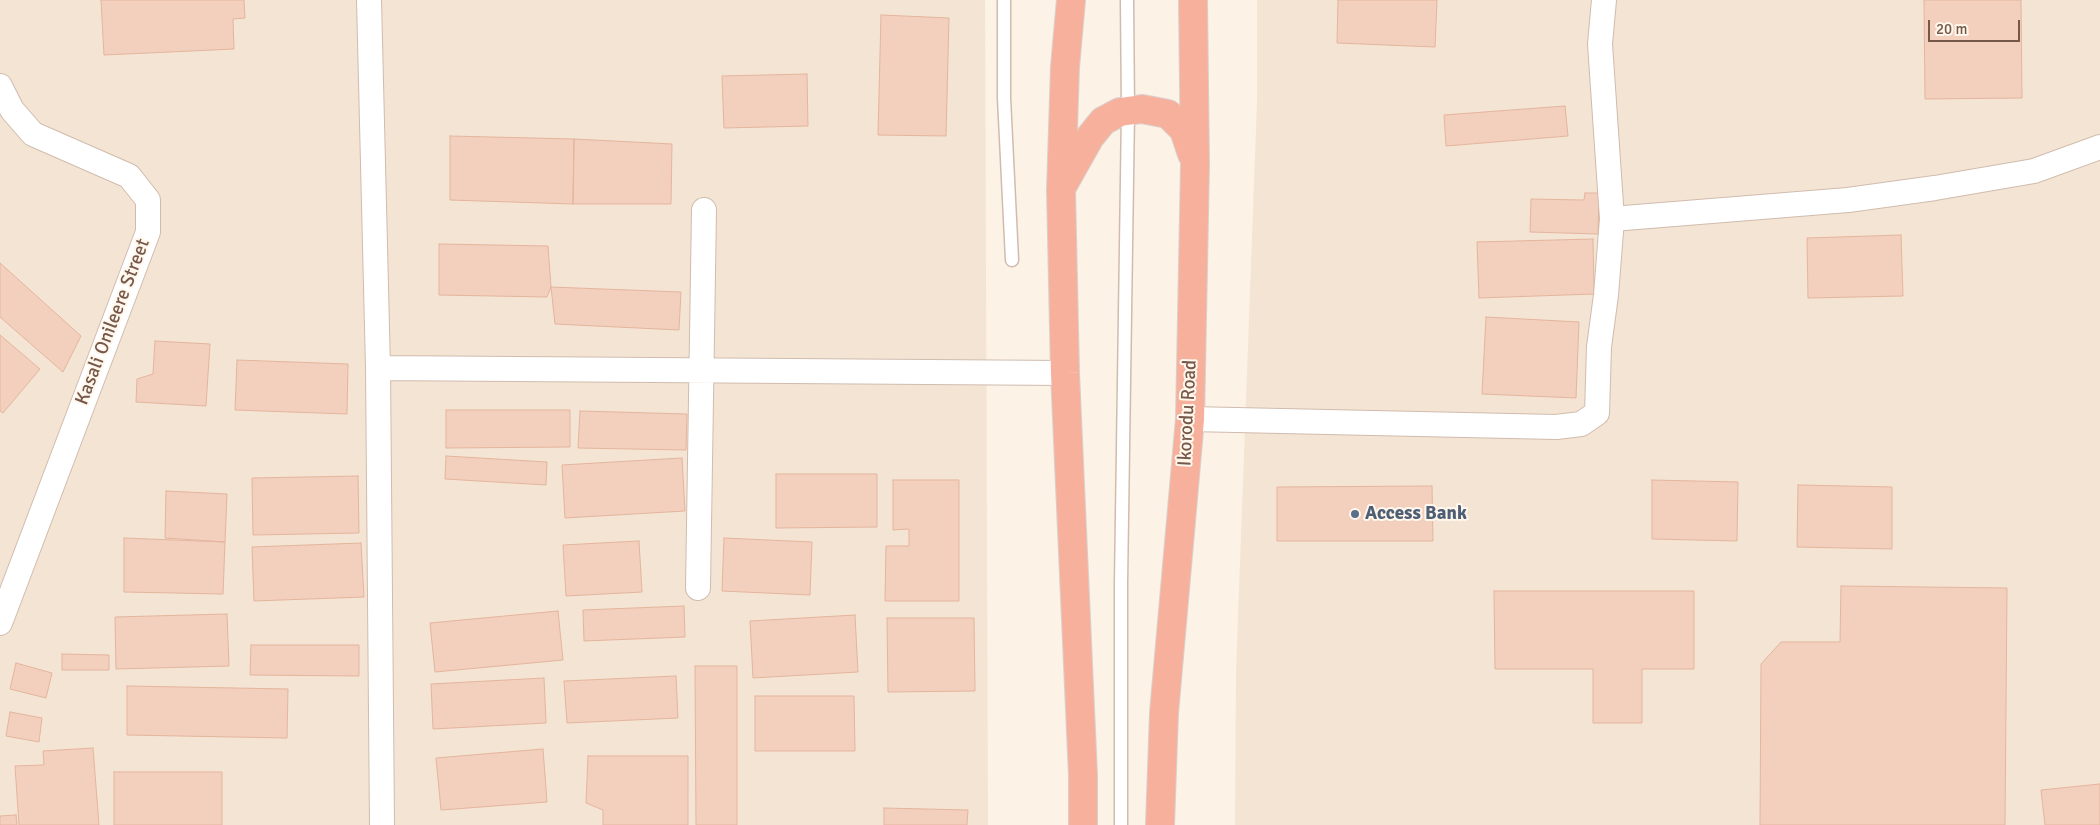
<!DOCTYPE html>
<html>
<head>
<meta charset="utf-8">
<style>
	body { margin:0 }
	#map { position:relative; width:2100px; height:825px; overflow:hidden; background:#fcf2e6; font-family:Signika,sans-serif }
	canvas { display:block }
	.scale { position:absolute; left:1928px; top:20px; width:92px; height:22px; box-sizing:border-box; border:2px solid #76584a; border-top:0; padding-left:6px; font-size:15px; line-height:18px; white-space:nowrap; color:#76584a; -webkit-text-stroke:4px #fff7ec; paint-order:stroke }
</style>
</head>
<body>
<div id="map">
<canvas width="2100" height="825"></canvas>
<div class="scale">20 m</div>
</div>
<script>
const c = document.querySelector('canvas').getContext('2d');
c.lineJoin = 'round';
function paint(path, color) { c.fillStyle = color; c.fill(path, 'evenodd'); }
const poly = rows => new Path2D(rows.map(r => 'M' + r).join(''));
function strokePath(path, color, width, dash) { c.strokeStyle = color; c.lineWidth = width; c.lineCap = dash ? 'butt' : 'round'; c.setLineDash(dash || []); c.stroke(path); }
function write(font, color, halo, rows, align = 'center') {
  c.font = font + ' Signika,sans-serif'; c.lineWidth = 4; c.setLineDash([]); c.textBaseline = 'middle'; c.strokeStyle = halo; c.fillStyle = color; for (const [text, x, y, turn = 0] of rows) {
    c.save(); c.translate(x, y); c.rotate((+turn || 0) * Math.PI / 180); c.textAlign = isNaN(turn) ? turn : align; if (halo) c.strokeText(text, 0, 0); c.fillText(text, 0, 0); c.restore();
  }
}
const residential = poly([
	[0,0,985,0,988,825,0,825],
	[1257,0,2100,0,2100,825,1235,825,1236,672,1257,102]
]);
const building = poly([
	[101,0,244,0,245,18,233,19,234,49,104,55,101,0],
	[1338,0,1437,0,1435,47,1337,43,1338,0],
	[1924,0,2021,0,2022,98,1925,99,1924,0],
	[881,15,949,18,946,136,878,135,881,15],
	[807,74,808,126,724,128,722,76,807,74],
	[1565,106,1568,136,1446,146,1444,115,1565,106],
	[450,136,574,139,573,204,450,200,450,136],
	[574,139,672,144,671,204,573,204,574,139],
	[1585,193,1599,193,1598,234,1530,232,1531,199,1584,200,1585,193],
	[1901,235,1903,296,1808,298,1807,238,1901,235],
	[1593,239,1594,294,1479,298,1477,242,1593,239],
	[439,244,548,246,551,287,547,297,439,295,439,244],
	[0,263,81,336,63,372,0,317,0,263],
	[551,287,681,292,679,330,555,324,551,287],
	[1486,317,1579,322,1576,398,1482,394,1486,317],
	[0,335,40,369,3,413,0,411,0,335],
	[155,341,210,344,206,406,136,402,137,379,153,374,155,341],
	[237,360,348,364,347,414,235,410,237,360],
	[446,410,570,410,570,447,446,448,446,410],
	[580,411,687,414,686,450,578,448,580,411],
	[446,456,547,462,546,485,445,479,446,456],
	[682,458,685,511,565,518,562,465,682,458],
	[776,474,877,474,877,527,776,528,776,474],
	[358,476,359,533,253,535,252,478,358,476],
	[893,480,959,480,959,601,885,601,886,546,909,546,909,529,893,530,893,480],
	[1652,480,1738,482,1737,541,1652,539,1652,480],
	[1798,485,1892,487,1892,549,1797,547,1798,485],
	[1432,486,1433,541,1277,541,1277,487,1432,486],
	[166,491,227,494,225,542,165,538,166,491],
	[124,538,225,542,223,594,124,592,124,538],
	[724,538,812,542,810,595,722,591,724,538],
	[639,541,642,592,566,596,563,545,639,541],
	[361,543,364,597,254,601,252,547,361,543],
	[1841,586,2007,588,2005,825,1760,825,1761,664,1781,642,1840,642,1841,586],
	[1494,591,1694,591,1694,669,1642,669,1642,723,1593,723,1593,669,1495,669,1494,591],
	[684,606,685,637,584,641,583,610,684,606],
	[558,611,563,660,435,672,430,623,558,611],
	[227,614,229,666,116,669,115,617,227,614],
	[855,615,858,672,753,678,750,621,855,615],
	[887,618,974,618,975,691,888,692,887,618],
	[251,645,359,645,359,676,250,675,251,645],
	[62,654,109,655,109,670,62,670,62,654],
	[16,663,52,673,46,698,10,689,16,663],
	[695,666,737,666,737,825,696,825,695,666],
	[676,676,678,718,567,723,564,681,676,676],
	[544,678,546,723,433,729,431,684,544,678],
	[127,686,288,689,287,738,127,735,127,686],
	[755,696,854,696,855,751,755,751,755,696],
	[10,712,42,718,39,742,6,736,10,712],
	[93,748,99,825,19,825,15,766,44,765,43,751,93,748],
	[543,749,547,802,441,810,436,758,543,749],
	[588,756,688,756,688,825,603,825,603,810,586,803,588,756],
	[114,772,222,772,222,825,114,825,114,772],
	[2100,784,2100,825,2045,825,2041,790,2100,784],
	[884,808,968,810,967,825,884,825,884,808],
	[16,815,17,825,0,825,0,816,16,815]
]);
const lane = poly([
	[1004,0,1004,98,1012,260],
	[1121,825,1121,583,1128,111,1127,0]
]);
const street = poly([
	[369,0,378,368,382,825],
	[0,86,12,110,33,134,129,176,148,200,148,232,0,623],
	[1612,219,1848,200,1935,188,2034,171,2100,147],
	[378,368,1065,373],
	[1190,419,1556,427,1581,424,1597,413,1599,347,1606,295,1612,219,1600,44,1604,0],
	[698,588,704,210]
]);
const highway = poly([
	[1071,0,1065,67,1061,190,1065,373,1083,776,1083,825],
	[1063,185,1090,137,1103,121,1120,112,1142,109,1168,114,1184,130,1192,154],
	[1160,825,1164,713,1190,419,1195,165,1193,0]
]);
const markers = [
	[1355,514,5,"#5c6f8a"]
];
const streetNames = [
	["Kasali Onileere Street",113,322,-69],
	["Ikorodu Road",1188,413,-87]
];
const serviceNames = [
	["Access Bank",1365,514]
];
paint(residential, '#f4e4d4');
paint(building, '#f2d0bd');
strokePath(building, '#e5b59d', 1);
strokePath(lane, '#d0bcae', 15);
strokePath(street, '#d0bcae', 26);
strokePath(highway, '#d9d0cc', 30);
strokePath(lane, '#fff', 12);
strokePath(street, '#fff', 24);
strokePath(highway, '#f7b09c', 28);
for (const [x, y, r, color] of markers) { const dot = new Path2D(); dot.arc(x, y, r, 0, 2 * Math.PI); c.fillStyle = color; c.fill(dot); strokePath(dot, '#fff7ec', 2); }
write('19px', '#76584a', '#fff7ec', streetNames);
write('bold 19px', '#4e5e75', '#fff7ec', serviceNames, 'left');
</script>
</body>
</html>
